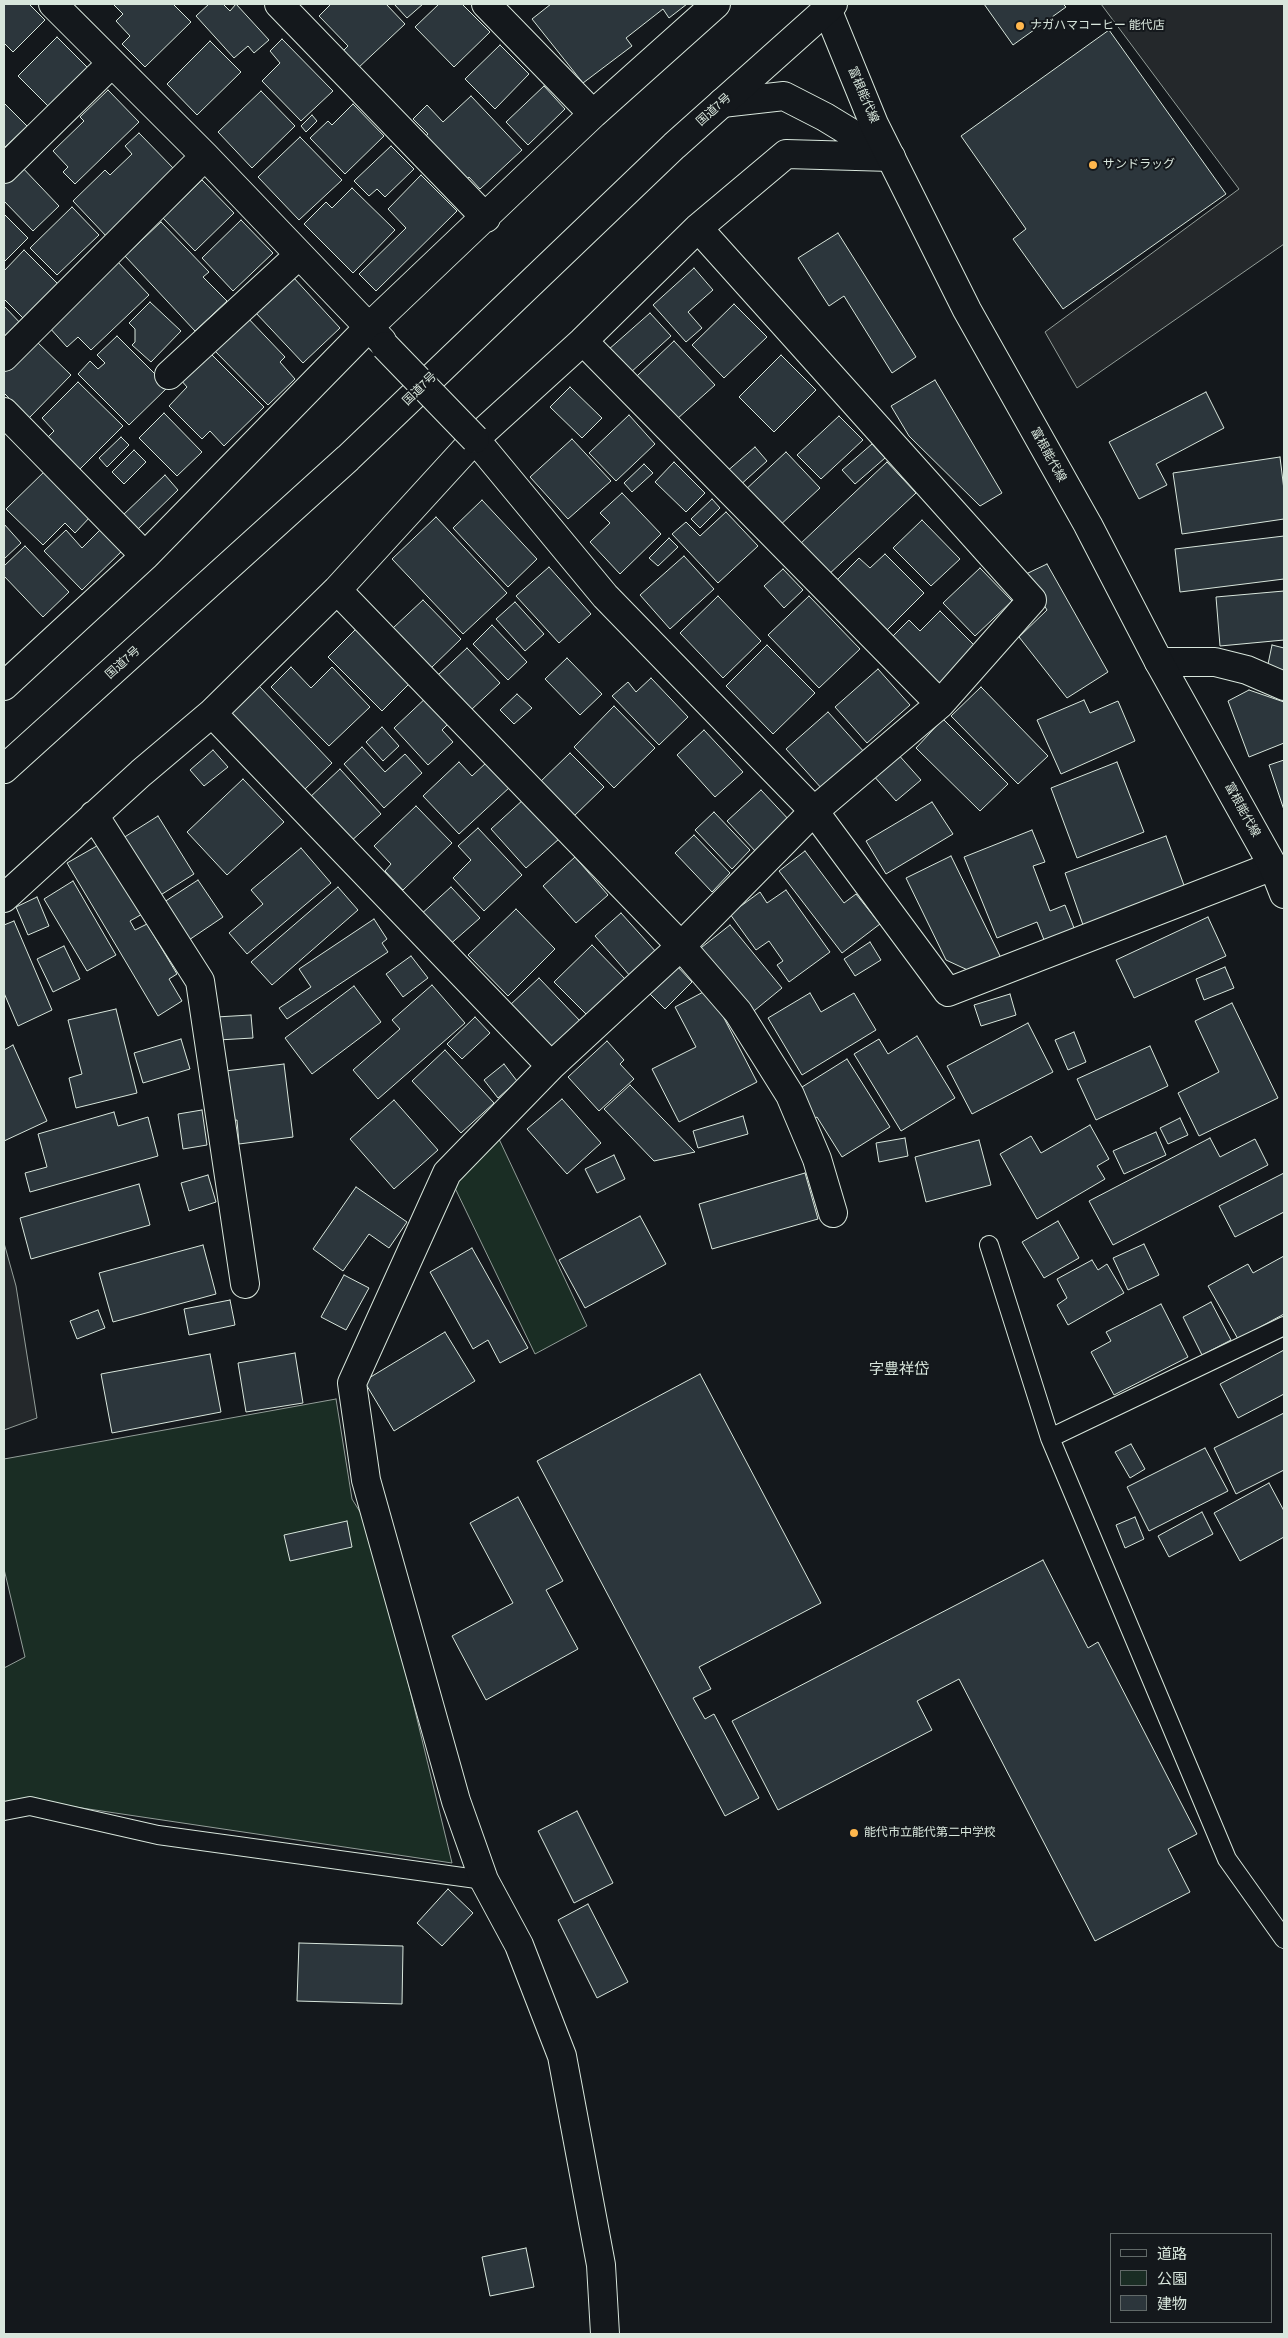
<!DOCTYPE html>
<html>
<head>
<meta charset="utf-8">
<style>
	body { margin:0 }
	#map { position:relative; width:1288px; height:2338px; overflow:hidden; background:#14181c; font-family:"Archivo Narrow","Noto Sans JP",sans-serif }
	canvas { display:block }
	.frame { position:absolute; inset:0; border:5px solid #d8e6dc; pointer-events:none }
	.legend { position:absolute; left:1110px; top:2233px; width:162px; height:90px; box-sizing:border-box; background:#14181c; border:1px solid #626a69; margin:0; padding:6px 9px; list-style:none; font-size:15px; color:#d8e6dc }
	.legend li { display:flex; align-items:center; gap:10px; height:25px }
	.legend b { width:25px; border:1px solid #626a69 }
</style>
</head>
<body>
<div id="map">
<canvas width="1288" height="2338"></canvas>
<div class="frame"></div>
<ul class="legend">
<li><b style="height:6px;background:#14181c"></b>道路</li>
<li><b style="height:14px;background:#1a2d24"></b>公園</li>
<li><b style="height:14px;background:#2c363c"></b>建物</li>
</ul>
</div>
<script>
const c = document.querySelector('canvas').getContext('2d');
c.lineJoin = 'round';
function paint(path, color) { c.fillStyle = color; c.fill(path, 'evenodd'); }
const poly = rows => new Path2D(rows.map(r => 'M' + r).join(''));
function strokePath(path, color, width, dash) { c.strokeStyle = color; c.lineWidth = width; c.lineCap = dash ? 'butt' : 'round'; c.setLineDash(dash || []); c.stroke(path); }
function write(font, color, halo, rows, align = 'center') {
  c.font = font + ' "Archivo Narrow","Noto Sans JP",sans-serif'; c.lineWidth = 4; c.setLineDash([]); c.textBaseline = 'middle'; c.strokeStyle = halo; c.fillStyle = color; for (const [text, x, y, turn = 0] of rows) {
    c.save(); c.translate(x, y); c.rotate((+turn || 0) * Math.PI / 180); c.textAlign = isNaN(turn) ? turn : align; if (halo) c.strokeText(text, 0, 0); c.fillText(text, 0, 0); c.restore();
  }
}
const green = poly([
	[499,1139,587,1326,535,1354,454,1186,499,1139],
	[336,1399,352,1499,367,1523,391,1612,452,1863,21,1799,4,1803,4,1668,25,1657,4,1569,4,1459,336,1399]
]);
const parking = poly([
	[1101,4,1284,4,1284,244,1077,388,1045,332,1239,189,1101,4],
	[4,1243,16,1286,37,1418,4,1430,4,1243]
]);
const building = poly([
	[4,4,29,4,45,20,13,52,4,43,4,4],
	[116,4,173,4,191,22,145,67,122,44,130,36,116,21,123,14,114,5,116,4],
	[209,4,223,4,230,11,236,4,269,40,254,53,248,46,234,58,196,16,209,4],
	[331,4,386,4,405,24,357,69,341,53,348,46,319,16,331,4],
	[394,4,423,4,407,18,394,4],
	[439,4,462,4,490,32,454,67,415,27,439,4],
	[551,4,687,4,669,18,663,9,626,38,632,46,583,83,532,19,551,4],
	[984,4,1063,4,1066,7,1013,45,984,4],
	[1109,30,1226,194,1063,309,1013,239,1026,229,961,136,1109,30],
	[57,37,89,69,50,108,18,76,57,37],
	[282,39,333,91,301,121,262,81,280,63,270,51,282,39],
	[210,41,241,72,197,115,167,84,210,41],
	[500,45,529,74,495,109,465,79,500,45],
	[544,86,565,109,528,145,506,122,544,86],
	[108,90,139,122,75,184,63,172,68,167,53,151,84,121,80,117,108,90],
	[261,91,295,126,252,168,218,132,261,91],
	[471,96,522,150,480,189,469,177,462,183,421,140,428,134,413,119,427,105,443,122,471,96],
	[4,103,27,126,4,148,4,103],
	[353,104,384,136,345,174,310,138,328,121,332,125,353,104],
	[312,115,317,121,306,132,301,126,312,115],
	[139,133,176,171,107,237,73,201,105,170,110,175,132,154,125,146,139,133],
	[300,137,342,180,299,220,258,177,300,137],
	[391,146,414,169,385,197,377,189,369,196,354,181,391,146],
	[19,164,59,206,33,231,4,201,4,179,19,164],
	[421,175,457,211,376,291,359,274,406,228,388,209,421,175],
	[202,180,234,213,195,251,163,218,202,180],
	[352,188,395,230,353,273,304,224,326,202,332,208,352,188],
	[72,207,99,235,57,275,30,248,72,207],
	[4,214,28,238,4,262,4,214],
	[241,220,273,253,233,291,202,258,241,220],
	[161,222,209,272,203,277,227,301,195,331,125,256,161,222],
	[838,233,916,357,892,373,844,296,829,306,798,258,838,233],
	[24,250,60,286,25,320,4,299,4,271,24,250],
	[117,261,149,295,91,350,78,337,67,347,48,326,117,261],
	[694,268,713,290,688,312,702,328,686,342,653,305,694,268],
	[293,277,340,328,303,363,255,312,293,277],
	[150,302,181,331,151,362,132,345,135,342,135,329,129,323,150,302],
	[734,304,767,337,724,378,692,345,734,304],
	[4,306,24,327,4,347,4,306],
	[650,313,671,336,630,373,608,350,650,313],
	[246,316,285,357,280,362,295,379,268,405,212,348,246,316],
	[117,336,168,387,129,425,78,374,90,361,98,369,105,363,97,355,117,336],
	[34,339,71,375,29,418,4,393,4,367,34,339],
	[674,341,715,385,677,419,637,376,674,341],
	[208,351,264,407,224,446,210,431,202,439,169,406,187,387,180,379,208,351],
	[781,355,816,390,774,432,739,397,781,355],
	[935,380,1002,493,980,506,909,436,891,406,935,380],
	[78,382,123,426,80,469,48,437,54,431,42,418,78,382],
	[570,387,602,418,582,438,550,407,570,387],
	[1206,392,1224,428,1156,464,1167,485,1139,499,1109,442,1206,392],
	[164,413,202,452,177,476,139,438,164,413],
	[629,415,655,444,616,481,589,453,629,415],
	[839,416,863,440,821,479,797,455,839,416],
	[121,437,129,445,107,467,99,458,121,437],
	[572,439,611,481,568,519,530,477,572,439],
	[872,444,885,458,855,484,842,470,872,444],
	[755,447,767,461,738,487,725,473,755,447],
	[134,450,146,462,124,484,112,472,134,450],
	[786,452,820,488,777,528,743,492,786,452],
	[1280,457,1284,490,1284,519,1182,534,1173,473,1280,457],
	[674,462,705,493,686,512,655,482,674,462],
	[887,462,916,493,827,576,799,545,887,462],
	[644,464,653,473,632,492,624,483,644,464],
	[46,470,91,516,75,533,65,523,43,545,6,509,46,470],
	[165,475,178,490,138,529,123,515,165,475],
	[622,493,661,534,620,574,590,542,610,523,600,513,622,493],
	[712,499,720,508,700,528,691,519,712,499],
	[482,500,537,559,508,587,453,528,482,500],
	[726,512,758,546,718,583,672,534,686,522,700,536,726,512],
	[436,517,507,593,463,634,392,559,436,517],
	[922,520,960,559,931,586,893,548,922,520],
	[4,524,21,543,4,559,4,524],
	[103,527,124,549,82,590,44,551,66,530,82,548,103,527],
	[1284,536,1284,579,1180,592,1175,549,1284,536],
	[669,538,678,547,658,566,649,558,669,538],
	[25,546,69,592,43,617,4,576,4,566,25,546],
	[885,554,924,593,885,632,835,582,859,558,870,568,885,554],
	[684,556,714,589,670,629,640,595,684,556],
	[1047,564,1108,672,1067,698,1019,637,1047,610,1026,574,1047,564],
	[549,567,591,614,559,643,516,596,549,567],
	[980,568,1012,601,975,636,943,603,980,568],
	[783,569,803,590,784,608,764,586,783,569],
	[1284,591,1284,640,1220,646,1216,597,1284,591],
	[718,596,761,641,723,678,680,633,718,596],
	[809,596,860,649,819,688,768,635,809,596],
	[423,600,461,639,431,668,393,628,423,600],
	[515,602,544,634,525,651,496,619,515,602],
	[940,611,977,648,937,687,889,640,909,620,920,631,940,611],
	[492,625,527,662,508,680,473,644,492,625],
	[358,627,412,681,382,711,328,657,358,627],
	[767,645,815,693,773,734,726,686,767,645],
	[1272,645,1284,648,1284,672,1267,669,1272,645],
	[467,648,500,683,471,710,438,675,467,648],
	[567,658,602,694,580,715,545,679,567,658],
	[291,667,311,688,332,667,370,707,329,746,271,687,291,667],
	[878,669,910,705,867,743,835,707,878,669],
	[651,678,688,717,659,745,612,696,628,682,636,692,651,678],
	[259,686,332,763,303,791,230,714,259,686],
	[981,687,1048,756,1018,784,951,716,981,687],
	[1249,690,1284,702,1284,743,1249,757,1228,701,1249,690],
	[517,694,532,708,514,724,500,710,517,694],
	[429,695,452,720,442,730,453,742,428,765,394,728,429,695],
	[1084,700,1090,713,1118,701,1135,741,1061,774,1037,720,1084,700],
	[614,706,655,748,614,788,574,747,614,706],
	[828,712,865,753,823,790,786,749,828,712],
	[943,719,1008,784,980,811,916,748,943,719],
	[382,727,399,746,383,761,366,742,382,727],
	[704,730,743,772,715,797,677,755,704,730],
	[362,747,385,772,405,754,422,773,384,808,344,764,362,747],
	[213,750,228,767,204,786,190,770,213,750],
	[896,752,921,780,896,801,872,774,896,752],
	[570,753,604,787,572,818,538,784,570,753],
	[1284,760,1284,810,1269,765,1284,760],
	[459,762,472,776,487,762,510,787,459,834,423,796,459,762],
	[1117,762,1144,832,1077,858,1051,788,1117,762],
	[340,769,381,814,349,843,308,799,340,769],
	[243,779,284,822,227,875,187,832,243,779],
	[761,790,791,822,757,853,727,821,761,790],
	[524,799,559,839,526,868,491,829,524,799],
	[932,802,953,834,886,874,866,841,932,802],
	[416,806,452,843,403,890,385,871,391,864,374,846,416,806],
	[714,812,750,850,732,869,695,830,714,812],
	[158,816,194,874,159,896,123,838,158,816],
	[478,828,522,875,484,911,453,878,471,860,458,846,478,828],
	[1032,830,1045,862,1033,866,1050,911,1065,905,1076,933,1046,945,1037,922,997,938,964,857,1032,830],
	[694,835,730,873,712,892,675,853,694,835],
	[1166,836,1185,888,1083,925,1065,873,1166,836],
	[102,843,144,913,130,921,135,930,147,924,177,974,169,979,182,1001,158,1016,67,863,102,843],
	[301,848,331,883,247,954,229,933,263,904,251,890,301,848],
	[805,851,844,903,856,894,880,924,842,953,779,871,805,851],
	[951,856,1001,958,972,972,946,960,906,878,951,856],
	[575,857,608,895,576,923,543,886,575,857],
	[198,880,223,917,183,944,158,906,198,880],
	[73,881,116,955,87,971,44,899,73,881],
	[338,887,358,910,272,985,251,962,338,887],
	[451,887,480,918,447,947,419,916,451,887],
	[786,890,830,952,789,982,777,965,783,961,769,941,756,950,730,914,760,892,767,903,786,890],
	[37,897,49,926,28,935,16,907,37,897],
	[516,909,555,949,508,996,468,955,516,909],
	[621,913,657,953,631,977,595,936,621,913],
	[1208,917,1226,956,1134,998,1116,960,1208,917],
	[374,919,387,939,382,943,388,952,287,1019,279,1008,311,987,299,969,374,919],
	[14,921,52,1010,18,1026,4,993,4,925,14,921],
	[730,925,782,988,749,1015,697,951,730,925],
	[870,942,881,960,855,976,844,959,870,942],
	[592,945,627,981,590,1018,554,982,592,945],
	[64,946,80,979,53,992,37,959,64,946],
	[411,956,428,978,403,997,386,974,411,956],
	[676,965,692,982,665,1009,648,992,676,965],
	[1225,967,1234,988,1204,1000,1196,979,1225,967],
	[539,978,581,1022,551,1050,510,1005,539,978],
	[432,985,465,1023,378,1099,353,1070,400,1029,392,1020,432,985],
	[354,986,381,1022,312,1074,285,1038,354,986],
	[709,989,757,1082,679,1122,652,1069,696,1047,675,1007,709,989],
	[810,993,821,1012,854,993,876,1030,802,1075,768,1018,810,993],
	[1010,994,1016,1015,981,1026,974,1005,1010,994],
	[1232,1003,1278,1098,1199,1136,1178,1093,1219,1072,1195,1021,1232,1003],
	[116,1009,137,1093,76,1108,69,1078,82,1074,68,1020,116,1009],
	[251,1015,253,1038,218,1040,216,1017,251,1015],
	[475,1017,490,1033,462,1059,447,1044,475,1017],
	[1028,1023,1053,1072,972,1114,947,1066,1028,1023],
	[1074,1032,1086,1062,1068,1070,1055,1040,1074,1032],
	[917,1036,955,1098,901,1131,854,1054,879,1039,888,1054,917,1036],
	[181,1039,190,1069,143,1083,134,1053,181,1039],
	[607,1041,624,1060,620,1064,634,1079,599,1111,568,1077,607,1041],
	[13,1045,47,1121,4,1141,4,1050,13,1045],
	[1150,1046,1168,1086,1096,1120,1077,1079,1150,1046],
	[445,1050,494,1103,461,1133,412,1081,445,1050],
	[847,1059,890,1127,842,1157,817,1117,811,1120,794,1092,847,1059],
	[284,1064,293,1137,239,1144,237,1120,231,1121,225,1071,284,1064],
	[504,1064,517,1081,498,1098,484,1080,504,1064],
	[630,1085,695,1152,654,1161,604,1109,630,1085],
	[562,1099,601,1143,567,1174,527,1129,562,1099],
	[394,1100,438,1150,394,1189,350,1139,394,1100],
	[202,1110,207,1145,183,1149,178,1114,202,1110],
	[114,1112,118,1126,148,1117,158,1156,30,1192,25,1173,47,1167,38,1134,114,1112],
	[743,1116,748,1134,698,1148,693,1131,743,1116],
	[1180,1118,1188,1135,1168,1144,1160,1128,1180,1118],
	[1090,1125,1109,1159,1097,1166,1105,1179,1037,1219,1000,1154,1031,1136,1041,1153,1090,1125],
	[1156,1132,1166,1155,1124,1174,1113,1151,1156,1132],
	[905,1138,908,1156,879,1162,876,1143,905,1138],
	[1210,1138,1220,1157,1255,1139,1268,1165,1113,1245,1089,1201,1210,1138],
	[979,1140,991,1185,926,1202,915,1157,979,1140],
	[614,1155,625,1179,597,1193,585,1169,614,1155],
	[805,1173,818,1219,712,1249,699,1204,805,1173],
	[1284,1173,1284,1212,1235,1237,1219,1206,1284,1173],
	[208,1175,216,1202,189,1211,181,1183,208,1175],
	[139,1184,150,1225,31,1259,20,1218,139,1184],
	[356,1187,407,1222,389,1248,369,1234,343,1271,313,1249,356,1187],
	[640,1216,666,1264,585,1308,559,1260,640,1216],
	[1058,1221,1079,1258,1044,1278,1022,1242,1058,1221],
	[1144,1244,1159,1275,1128,1290,1113,1258,1144,1244],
	[203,1245,216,1294,113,1322,99,1273,203,1245],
	[472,1248,528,1348,500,1363,488,1340,473,1349,430,1272,472,1248],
	[1284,1256,1284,1314,1238,1339,1208,1286,1248,1264,1253,1273,1284,1256],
	[1092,1260,1098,1270,1107,1264,1124,1293,1068,1325,1057,1305,1067,1298,1057,1279,1092,1260],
	[344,1275,369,1288,346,1330,321,1317,344,1275],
	[230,1300,235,1325,189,1335,184,1309,230,1300],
	[1211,1302,1231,1340,1202,1355,1183,1317,1211,1302],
	[1161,1304,1188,1357,1114,1395,1091,1352,1111,1341,1106,1332,1161,1304],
	[98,1310,105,1328,77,1339,70,1321,98,1310],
	[445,1332,475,1381,394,1431,364,1381,445,1332],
	[1284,1350,1284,1394,1238,1418,1220,1384,1284,1350],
	[295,1353,303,1403,246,1412,238,1363,295,1353],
	[210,1354,221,1412,112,1433,101,1374,210,1354],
	[700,1374,821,1603,699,1667,711,1689,693,1698,705,1719,714,1714,759,1798,725,1816,537,1461,700,1374],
	[1284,1413,1284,1470,1236,1494,1214,1448,1284,1413],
	[1131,1444,1145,1469,1130,1478,1115,1452,1131,1444],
	[1205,1448,1228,1491,1149,1531,1127,1487,1205,1448],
	[1269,1483,1284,1511,1284,1537,1240,1561,1214,1513,1269,1483],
	[518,1497,563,1581,546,1590,578,1649,486,1700,452,1636,513,1603,470,1523,518,1497],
	[1202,1512,1213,1534,1169,1557,1158,1536,1202,1512],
	[1135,1517,1144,1539,1125,1548,1116,1525,1135,1517],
	[347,1521,352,1547,290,1561,284,1535,347,1521],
	[1043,1560,1088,1648,1098,1642,1197,1834,1168,1849,1190,1892,1095,1941,959,1679,917,1701,932,1730,778,1810,732,1721,1043,1560],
	[577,1811,613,1883,574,1903,538,1831,577,1811],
	[448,1889,473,1913,442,1946,417,1923,448,1889],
	[588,1904,628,1982,597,1998,558,1920,588,1904],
	[299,1943,403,1946,402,2004,297,2001,299,1943],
	[526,2248,534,2287,490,2296,482,2257,526,2248]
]);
const service = poly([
	[989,1245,1050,1438,1227,1859,1284,1939],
	[1050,1438,1284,1326],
	[4,1811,30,1806,158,1835,484,1880]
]);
const minor = poly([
	[53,4,205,156,382,341],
	[279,4,486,218],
	[486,4,593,114],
	[722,103,784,96,825,117,889,156],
	[4,169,112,63],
	[583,341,940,704],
	[4,357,205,156],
	[169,375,299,255],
	[4,412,145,556],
	[475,439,605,596,814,811,948,992,1273,866],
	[337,590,681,946,738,1012,790,1095,817,1159,833,1213],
	[1159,662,1215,662,1247,670,1284,686],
	[4,686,145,556,369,327,593,114,716,4],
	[212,713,551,1066],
	[94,815,200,981,245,1284],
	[4,898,141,773,212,713,337,590,475,439,583,341,698,228,786,154,891,157],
	[605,2334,601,2265,562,2056,519,1945,484,1880,456,1801,366,1480,352,1383,447,1173,551,1066,681,946,814,811,940,704,1032,600,698,228]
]);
const secondary = poly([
	[825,4,874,124,967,310,1088,525,1159,662,1273,866,1284,894]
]);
const trunk = poly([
	[4,769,348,458,674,146,833,4]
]);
const minorBridge = poly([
	[385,346,475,439]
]);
const markers = [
	[1020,26,5,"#ffb74d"],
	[1093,165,5,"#ffb74d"],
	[854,1833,5,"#ffb74d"]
];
const poiNames = [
	["ナガハマコーヒー 能代店",1030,26],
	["サンドラッグ",1103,165],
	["能代市立能代第二中学校",864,1833]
];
const streetNames = [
	["富根能代線",863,95,67],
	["国道7号",714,110,-42],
	["国道7号",420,389,-44],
	["富根能代線",1048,455,61],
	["国道7号",123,663,-42],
	["富根能代線",1242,810,61]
];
const quarterNames = [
	["字豊祥岱",899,1370]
];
paint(green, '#1a2d24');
strokePath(green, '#939e99', 1);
paint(parking, '#24282b');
strokePath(parking, '#939e99', 1);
paint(building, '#2c363c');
strokePath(building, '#d8e6dc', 1);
strokePath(service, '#d8e6dc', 20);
strokePath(minor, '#d8e6dc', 30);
strokePath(secondary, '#d8e6dc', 30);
strokePath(trunk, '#d8e6dc', 30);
strokePath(service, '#14181c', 18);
strokePath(minor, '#14181c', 28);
strokePath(secondary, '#14181c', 28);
strokePath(trunk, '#14181c', 28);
strokePath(minorBridge, '#d8e6dc', 30, []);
strokePath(minorBridge, '#14181c', 28);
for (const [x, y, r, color] of markers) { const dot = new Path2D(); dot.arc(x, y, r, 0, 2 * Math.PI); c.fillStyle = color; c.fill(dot); strokePath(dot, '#14181c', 2); }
write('12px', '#d8e6dc', '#14181c', poiNames, 'left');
write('12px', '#d8e6dc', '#14181c', streetNames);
write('15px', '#d8e6dc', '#14181c', quarterNames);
</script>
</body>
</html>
